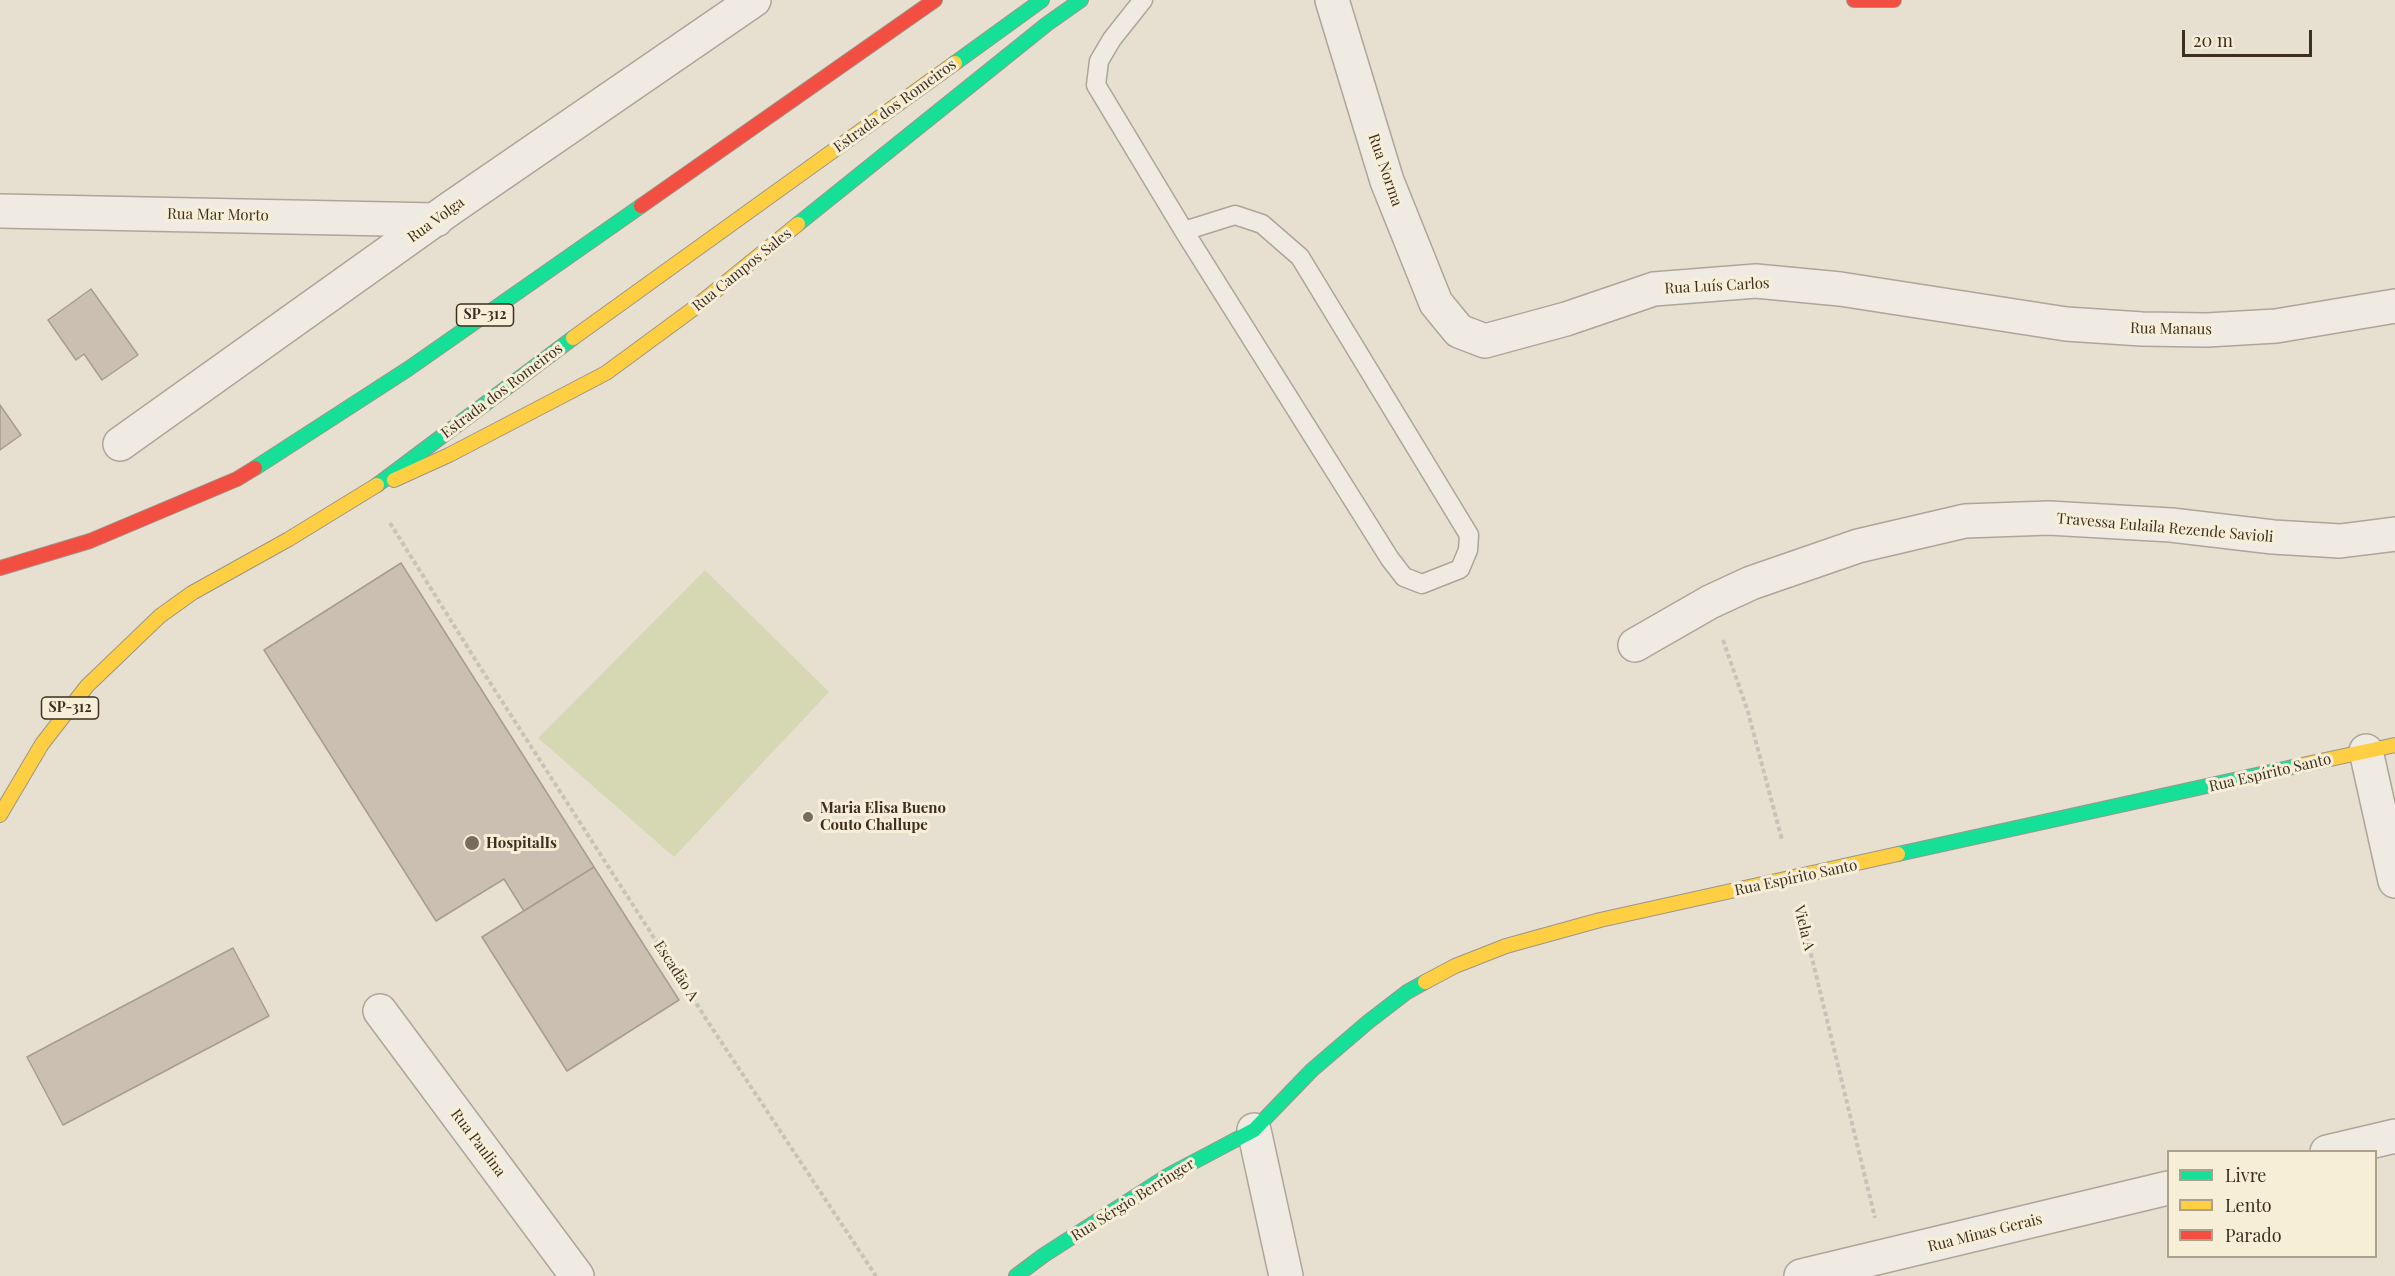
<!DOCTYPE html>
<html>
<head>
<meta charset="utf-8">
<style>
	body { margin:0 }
	#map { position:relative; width:2395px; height:1276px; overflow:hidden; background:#e7e0d1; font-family:"Playfair Display",serif }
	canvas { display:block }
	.legend { position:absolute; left:2167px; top:1150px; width:210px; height:108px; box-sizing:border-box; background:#f7eed8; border:2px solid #ada18e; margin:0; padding:8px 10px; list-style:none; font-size:18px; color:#3d2e20 }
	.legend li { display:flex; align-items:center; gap:12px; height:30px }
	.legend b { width:30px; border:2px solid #ada18e }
	.scale { position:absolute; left:2182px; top:30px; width:130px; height:27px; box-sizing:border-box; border:3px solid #3d2e20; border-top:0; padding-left:8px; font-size:18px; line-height:21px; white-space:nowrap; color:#3d2e20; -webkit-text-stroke:4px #f7eed8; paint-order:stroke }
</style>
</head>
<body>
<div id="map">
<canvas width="2395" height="1276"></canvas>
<ul class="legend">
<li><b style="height:8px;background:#16e098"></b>Livre</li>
<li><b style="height:8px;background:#ffcf43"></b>Lento</li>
<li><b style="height:8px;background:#f24e42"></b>Parado</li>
</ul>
<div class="scale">20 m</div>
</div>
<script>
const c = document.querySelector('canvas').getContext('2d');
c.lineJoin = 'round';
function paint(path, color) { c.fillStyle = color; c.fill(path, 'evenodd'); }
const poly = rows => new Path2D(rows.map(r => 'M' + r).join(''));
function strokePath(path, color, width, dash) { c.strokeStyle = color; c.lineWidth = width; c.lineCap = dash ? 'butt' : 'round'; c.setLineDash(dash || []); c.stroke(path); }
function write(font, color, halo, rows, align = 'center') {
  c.font = font + ' "Playfair Display",serif'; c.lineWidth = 6; c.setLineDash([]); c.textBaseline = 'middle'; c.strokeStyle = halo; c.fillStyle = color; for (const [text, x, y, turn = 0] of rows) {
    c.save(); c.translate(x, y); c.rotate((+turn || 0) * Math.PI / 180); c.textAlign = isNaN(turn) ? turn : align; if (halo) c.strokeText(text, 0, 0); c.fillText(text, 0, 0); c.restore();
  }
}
const green = poly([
	[705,570,829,692,674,857,538,738]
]);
const building = poly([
	[91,289,138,355,102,380,84,354,76,360,48,320,91,289],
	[0,405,21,435,0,450,0,405],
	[401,563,594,867,524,911,504,879,436,921,264,650,401,563],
	[594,867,679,1000,567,1071,482,937,594,867],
	[233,948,269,1016,63,1125,27,1057,233,948]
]);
const path = poly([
	[390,523,478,664,712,1028,876,1276],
	[1723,640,1748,712,1782,840],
	[1802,917,1875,1218]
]);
const lane = poly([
	[1143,0,1112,39,1099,61,1096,85,1184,231,1390,559,1404,577,1422,584,1460,569,1468,550,1469,535,1300,257,1262,224,1235,215,1184,231]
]);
const street = poly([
	[1332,0,1387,181,1436,303,1459,331,1485,341,1566,319,1654,289,1756,281,1840,289,2066,324,2142,329,2207,330,2276,326,2395,306],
	[0,211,436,220],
	[120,444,451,208,754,0],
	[1635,645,1710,602,1751,583,1858,546,1965,521,2049,518,2171,525,2273,537,2340,541,2395,534],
	[2366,751,2395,881],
	[380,1011,577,1276],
	[1254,1130,1286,1276],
	[2327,1152,2395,1136],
	[1801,1276,2168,1188]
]);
const fast = poly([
	[955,63,1042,0],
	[798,224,1047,24,1081,0],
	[255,468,408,369,641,206],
	[377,485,573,338],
	[1898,854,2302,765],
	[1016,1276,1044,1255,1169,1175,1254,1130,1312,1070,1368,1022,1407,992,1425,982]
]);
const slow = poly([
	[573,338,955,63],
	[394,480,449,455,606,373,693,309,798,224],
	[2302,765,2395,745],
	[0,815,42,744,87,686,160,616,192,593,289,539,377,485],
	[1425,982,1455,966,1506,946,1600,920,1898,854]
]);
const jam = poly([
	[1854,0,1894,0],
	[641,206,935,0],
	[0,568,90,541,237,479,255,468]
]);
const markers = [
	[808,817,6,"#786c5e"],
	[472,843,8,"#786c5e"]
];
const shields = [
	[485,315,57],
	[70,708,57]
];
const shieldNames = [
	["SP-312",485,315],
	["SP-312",70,708]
];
const streetNames = [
	["Estrada dos Romeiros",895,106,-36],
	["Rua Norma",1385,170,71],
	["Rua Mar Morto",218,215,1],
	["Rua Volga",436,220,-36],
	["Rua Campos Sales",742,270,-39],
	["Rua Luís Carlos",1717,286,-3],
	["Rua Manaus",2171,329,1],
	["Estrada dos Romeiros",502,391,-37],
	["Travessa Eulaila Rezende Savioli",2165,528,5],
	["Rua Espírito Santo",2270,773,-13],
	["Rua Espírito Santo",1796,878,-12],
	["Viela A",1804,928,76],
	["Escadão A",676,971,57],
	["Rua Paulina",478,1143,53],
	["Rua Sérgio Berringer",1133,1200,-32],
	["Rua Minas Gerais",1985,1233,-14]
];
const poiNames = [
	["Maria Elisa Bueno",820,808],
	["Couto Challupe",820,825],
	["HospitalIs",486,843]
];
paint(green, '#d6d7b3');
paint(building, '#cbbfb2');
strokePath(building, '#a89c90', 1.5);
strokePath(lane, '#ada599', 21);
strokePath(street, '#ada599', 36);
strokePath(fast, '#9c958a', 16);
strokePath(slow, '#9c958a', 16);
strokePath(jam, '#9c958a', 16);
strokePath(path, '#c8c2b9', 4, [4.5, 3]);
strokePath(lane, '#efebe3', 18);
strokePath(street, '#efebe3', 33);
strokePath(fast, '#16e098', 14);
strokePath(slow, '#ffcf43', 14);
strokePath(jam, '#f24e42', 14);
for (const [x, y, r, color] of markers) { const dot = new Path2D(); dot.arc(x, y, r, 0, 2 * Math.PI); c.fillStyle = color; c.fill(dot); strokePath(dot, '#f7eed8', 2); }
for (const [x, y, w] of shields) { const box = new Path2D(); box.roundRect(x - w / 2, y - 11, w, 22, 4.5); c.fillStyle = '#f7eed8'; c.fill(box); strokePath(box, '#3d2e20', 1.5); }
write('bold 14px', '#3d2e20', null, shieldNames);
write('15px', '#3d2e20', '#f7eed8', streetNames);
write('bold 15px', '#3d2e20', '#f7eed8', poiNames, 'left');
</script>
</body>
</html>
